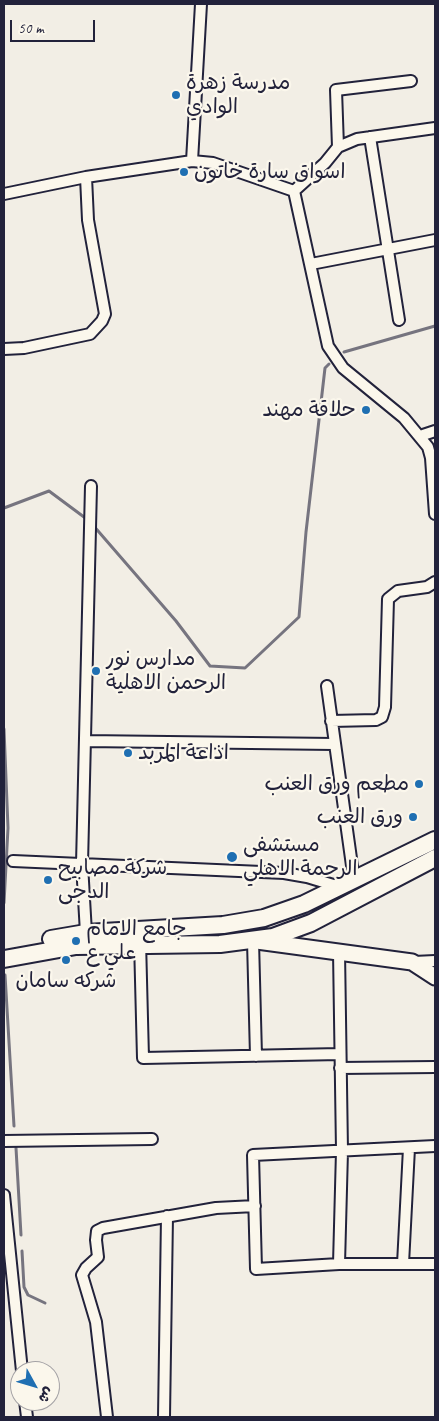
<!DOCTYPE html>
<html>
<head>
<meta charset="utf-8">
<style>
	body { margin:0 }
	#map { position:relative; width:439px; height:1421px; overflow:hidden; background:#f2eee5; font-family:Caveat,"Playpen Sans Arabic",sans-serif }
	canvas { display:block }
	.frame { position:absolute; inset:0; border:5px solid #22223b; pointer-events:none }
	.north { position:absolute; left:10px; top:1361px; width:50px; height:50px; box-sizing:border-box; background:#fbf7ec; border:1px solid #a4a2a5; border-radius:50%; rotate:129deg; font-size:14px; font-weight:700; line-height:20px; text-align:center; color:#22223b }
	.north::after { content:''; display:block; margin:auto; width:18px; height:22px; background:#1f6fb2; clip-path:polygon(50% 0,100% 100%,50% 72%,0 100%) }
	.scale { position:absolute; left:10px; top:20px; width:85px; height:22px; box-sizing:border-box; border:2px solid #22223b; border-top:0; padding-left:6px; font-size:15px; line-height:18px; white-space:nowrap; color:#22223b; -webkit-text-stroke:4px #fbf7ec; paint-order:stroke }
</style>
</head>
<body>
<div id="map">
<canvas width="439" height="1421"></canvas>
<div class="frame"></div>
<div class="north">ش</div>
<div class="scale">50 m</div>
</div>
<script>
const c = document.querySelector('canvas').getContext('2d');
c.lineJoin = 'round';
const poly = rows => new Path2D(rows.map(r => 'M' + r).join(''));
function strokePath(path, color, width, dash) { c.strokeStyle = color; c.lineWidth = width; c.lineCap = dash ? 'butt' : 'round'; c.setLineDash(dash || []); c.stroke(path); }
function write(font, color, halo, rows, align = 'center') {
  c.font = font + ' Caveat,"Playpen Sans Arabic",sans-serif'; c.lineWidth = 4.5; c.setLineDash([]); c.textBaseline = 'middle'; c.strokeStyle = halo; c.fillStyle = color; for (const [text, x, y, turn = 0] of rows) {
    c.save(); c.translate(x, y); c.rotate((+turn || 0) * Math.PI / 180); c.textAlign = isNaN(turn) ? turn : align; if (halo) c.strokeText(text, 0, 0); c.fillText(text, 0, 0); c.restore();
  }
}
const stream = poly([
	[344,352,435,326],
	[4,508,49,491,88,520],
	[92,524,176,621,210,666,245,668,299,617,306,532,325,368,329,364],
	[4,729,8,828,4,903],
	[5,975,14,1126],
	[16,1148,21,1235],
	[22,1251,24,1287,28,1295,45,1303]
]);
const street = poly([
	[370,137,399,320],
	[338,147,336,90,411,81],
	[192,161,201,4],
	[294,191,325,163,338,147,357,139,435,128],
	[4,194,86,177,192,161,213,163,294,191,328,346,343,368,404,418,428,447,431,458,435,514],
	[311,264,435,240],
	[4,349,24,348,90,334,102,321,105,314,88,220,86,177],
	[420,436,435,431],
	[327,686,354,880],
	[331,721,376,720,382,717,385,707,388,599,398,591,427,587,435,582],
	[85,741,334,744],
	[13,861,284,873,307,877,340,887],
	[86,933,82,864,91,486],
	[140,941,143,1058,340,1054],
	[253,941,256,1056],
	[339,951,342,1151,339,1264],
	[414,962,435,961],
	[340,1068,435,1067],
	[4,1141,152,1139],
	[435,1146,253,1155,256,1269,339,1264,435,1264],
	[4,1195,22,1371],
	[403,1264,409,1148],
	[25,1401,27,1417],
	[107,1417,96,1322,82,1275,86,1268,98,1257,96,1240,97,1231,103,1228,216,1208,255,1206],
	[164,1417,167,1216]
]);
const secondary = poly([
	[257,941,412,962,435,977]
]);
const primary = poly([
	[51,939,86,933,223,925,264,918,304,904,435,840],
	[4,959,76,946,220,944,273,937,311,923,435,858]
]);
const markers = [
	[176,95,5,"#1f6fb2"],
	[184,172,5,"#1f6fb2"],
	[366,410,5,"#1f6fb2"],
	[96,671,5,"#1f6fb2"],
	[128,753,5,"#1f6fb2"],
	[419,784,5,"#1f6fb2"],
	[413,817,5,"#1f6fb2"],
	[232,857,6,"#1f6fb2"],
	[48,880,5,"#1f6fb2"],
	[76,941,5,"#1f6fb2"],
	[66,960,5,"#1f6fb2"]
];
const poiNames = [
	["مدرسة زهرة",186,83],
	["الوادي",186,107],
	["اسواق سارة خاتون",194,172],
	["حلاقة مهند",356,410,"right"],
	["مدارس نور",106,659],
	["الرحمن الاهلية",106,683],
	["اذاعة المربد",138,753],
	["مطعم ورق العنب",409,784,"right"],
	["ورق العنب",403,817,"right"],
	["مستشفى",243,845],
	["الرحمة الاهلي",243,869],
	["شركة مصابيح",58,868],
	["الدجى",58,892],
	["جامع الامام",86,929],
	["علي ع",86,953],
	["شركه سامان",66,981,"center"]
];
strokePath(stream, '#76747f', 3);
strokePath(street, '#22223b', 14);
strokePath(secondary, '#22223b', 19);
strokePath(primary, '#22223b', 20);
strokePath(street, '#fbf7ec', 10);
strokePath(secondary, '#fbf7ec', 15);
strokePath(primary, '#fbf7ec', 16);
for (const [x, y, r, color] of markers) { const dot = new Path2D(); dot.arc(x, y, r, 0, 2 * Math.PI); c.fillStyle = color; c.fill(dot); strokePath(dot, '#fbf7ec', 2); }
write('21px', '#22223b', '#fbf7ec', poiNames, 'left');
</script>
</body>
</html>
